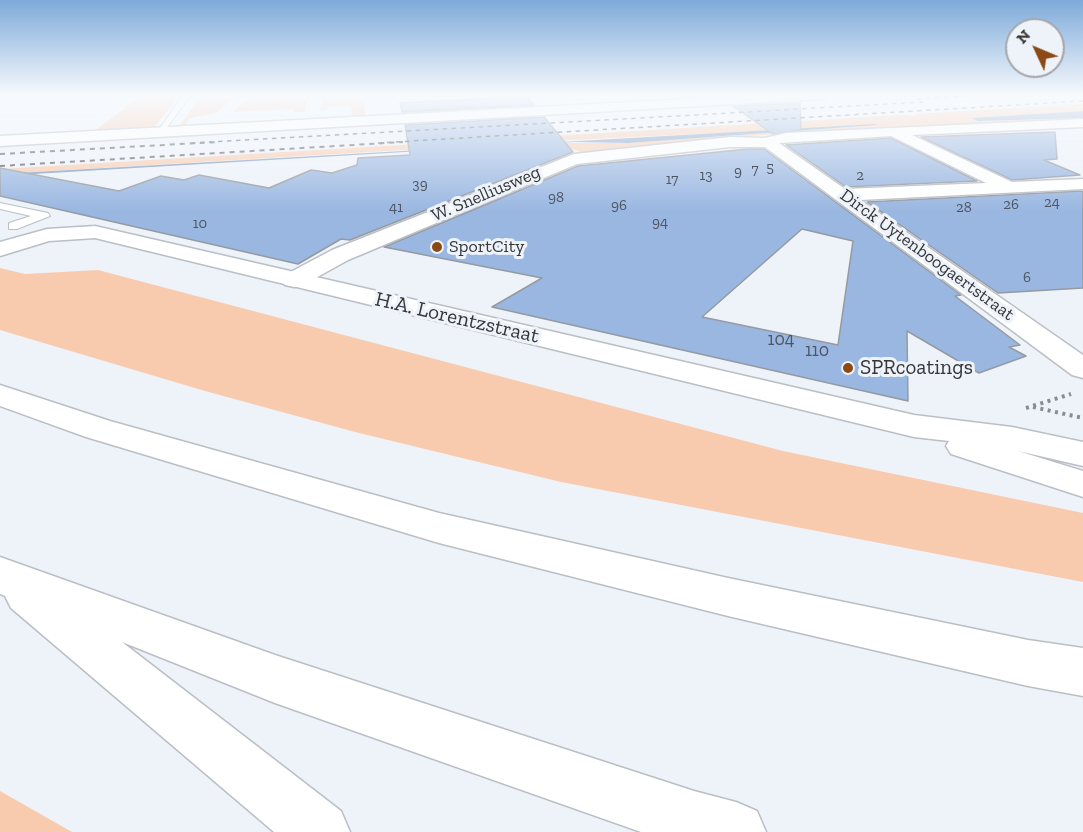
<!DOCTYPE html>
<html>
<head>
<meta charset="utf-8">
<style>
	body { margin:0 }
	#map { position:relative; width:1083px; height:832px; overflow:hidden; background:#eef3fa; font-family:"Zilla Slab",serif }
	canvas { display:block }
	.north { position:absolute; left:1005px; top:18px; width:60px; height:60px; box-sizing:border-box; background:#eef3fa; border:2px solid #a4a7ac; border-radius:50%; rotate:314deg; font-size:16px; font-weight:700; line-height:24px; text-align:center; color:#343638 }
	.north::after { content:''; display:block; margin:auto; width:21px; height:27px; background:#8a4915; clip-path:polygon(50% 0,100% 100%,50% 72%,0 100%) }
</style>
</head>
<body>
<div id="map">
<canvas width="1083" height="832"></canvas>
<div class="north">N</div>
</div>
<script>
const c = document.querySelector('canvas').getContext('2d');
c.lineJoin = 'round';
function paint(path, color) { c.fillStyle = color; c.fill(path, 'evenodd'); }
const poly = rows => new Path2D(rows.map(r => 'M' + r).join(''));
function strokePath(path, color, width, dash) { c.strokeStyle = color; c.lineWidth = width; c.lineCap = dash ? 'butt' : 'round'; c.setLineDash(dash || []); c.stroke(path); }
function write(font, color, halo, rows, align = 'center') {
  c.font = font + ' "Zilla Slab",serif'; c.lineWidth = 6; c.setLineDash([]); c.textBaseline = 'middle'; c.strokeStyle = halo; c.fillStyle = color; for (const [text, x, y, turn = 0] of rows) {
    c.save(); c.translate(x, y); c.rotate((+turn || 0) * Math.PI / 180); c.textAlign = isNaN(turn) ? turn : align; if (halo) c.strokeText(text, 0, 0); c.fillText(text, 0, 0); c.restore();
  }
}
const green = poly([
	[142,95,180,95,153,129,93,132],
	[201,95,237,95,216,113,190,118,184,127,179,127],
	[261,95,309,95,305,112,294,112,293,109,233,112,246,100],
	[324,95,364,95,365,116,352,117,351,105,328,107,326,110,320,110],
	[1083,104,1083,111,973,118,978,121,1083,118,1083,120,763,135,581,152,555,143,628,143,877,125,572,140,0,174,0,169,900,115,918,116,915,114],
	[0,268,25,274,98,270,783,451,1083,513,1083,582,561,482,355,432,205,391,0,330],
	[0,791,72,832,0,832]
]);
const water = poly([
	[1083,111,1083,118,978,121,971,118],
	[875,124,877,125,628,143,574,142,0,176,0,174]
]);
const building = poly([
	[527,96,534,105,402,112,400,103,527,96],
	[800,103,801,130,773,134,733,106,800,103],
	[544,117,573,152,350,240,341,239,298,264,0,196,0,168,119,191,161,176,184,180,199,175,269,188,311,170,332,173,357,165,358,158,410,155,405,125,544,117],
	[1055,132,1057,159,1044,160,1080,175,1012,180,921,137,1055,132],
	[891,138,977,181,846,187,786,145,891,138],
	[748,149,764,149,961,295,955,296,1020,345,1009,347,1026,356,979,373,907,331,908,401,492,307,542,278,384,247,578,166,748,149],
	[802,229,853,241,838,345,702,317,802,229],
	[1081,191,1083,192,1083,288,998,293,867,202,1081,191]
]);
const path = poly([
	[1033,407,1083,418],
	[1026,408,1071,394]
]);
const service = poly([
	[183,95,191,95,162,134,156,134,183,95],
	[0,203,48,213,50,216,17,229,9,229,9,223,31,216,0,209,0,203]
]);
const minor = poly([
	[761,95,830,95,824,99,0,146,0,136,761,95],
	[1083,119,1083,127,912,135,1012,182,1083,179,1083,189,860,200,1083,355,1083,378,1072,375,765,147,730,147,577,164,348,260,303,285,294,287,285,285,282,280,285,275,332,250,574,154,730,137,765,138,786,133,1083,119],
	[891,136,986,183,845,189,779,143,891,136]
]);
const tertiary = poly([
	[95,226,914,415,1012,427,1083,442,1083,466,1018,451,1083,471,1083,497,951,454,946,446,949,441,914,437,95,238,49,241,0,256,0,242,47,229,95,226]
]);
const motorway = poly([
	[0,385,110,421,439,513,728,578,1028,640,1083,648,1083,696,1028,686,728,616,439,543,86,437,0,406,0,385],
	[0,557,275,655,694,791,736,802,757,811,766,832,641,832,275,703,122,642,341,811,350,832,274,832,11,608,5,596,0,594,0,557]
]);
const railFar1 = poly([
	[917,99,989,95],
	[191,143,925,102],
	[378,143,1083,101]
]);
const rail = poly([
	[0,154,217,142],
	[0,166,403,142]
]);
const markers = [
	[437,247,6,"#8a4915"],
	[848,368,6,"#8a4915"]
];
const farNumbernames = [
	["5",770,168],
	["7",755,170],
	["9",738,172],
	["13",706,176],
	["2",860,176],
	["17",672,180],
	["39",420,185],
	["98",556,198],
	["24",1052,203],
	["26",1011,205],
	["96",619,206],
	["41",396,208],
	["28",964,208],
	["94",660,223],
	["10",200,224],
	["6",1027,278]
];
const farStreetnames = [
	["W. Snelliusweg",486,194,-23],
	["Dirck Uytenboogaertstraat",927,255,36]
];
const farPoinames = [
	["SportCity",449,247]
];
const numberNames = [
	["104",781,340],
	["110",817,351]
];
const streetNames = [
	["H.A. Lorentzstraat",457,318,13]
];
const poiNames = [
	["SPRcoatings",860,368]
];
paint(green, '#f9cbae');
paint(water, '#7e9ac2');
paint(building, '#9ab7e1');
strokePath(building, '#959aa0', 1.5);
strokePath(service, '#babec5', 2);
strokePath(minor, '#babec5', 3);
strokePath(tertiary, '#babec5', 3);
strokePath(motorway, '#babec5', 3);
strokePath(path, '#898d91', 4, [3, 4.5]);
paint(service, '#fff');
paint(minor, '#fff');
paint(tertiary, '#fff');
paint(motorway, '#fff');
strokePath(railFar1, '#585a5d', 1.5, [4.5, 4.5]);
strokePath(rail, '#585a5d', 2, [5, 5]);
const sky = c.createLinearGradient(0, 0, 0, 211);
sky.addColorStop(0, '#7daad9');
sky.addColorStop(0.45, '#f7fafd');
sky.addColorStop(1, '#f7fafd00');
c.fillStyle = sky;
c.fillRect(0, 0, 1083, 211);
for (const [x, y, r, color] of markers) { const dot = new Path2D(); dot.arc(x, y, r, 0, 2 * Math.PI); c.fillStyle = color; c.fill(dot); strokePath(dot, '#eef3fa', 2); }
write('15px', '#4e5662', null, farNumbernames);
write('18px', '#343638', '#eef3fa', farStreetnames);
write('18px', '#343638', '#eef3fa', farPoinames, 'left');
write('18px', '#4e5662', null, numberNames);
write('21px', '#343638', '#eef3fa', streetNames);
write('21px', '#343638', '#eef3fa', poiNames, 'left');
</script>
</body>
</html>
